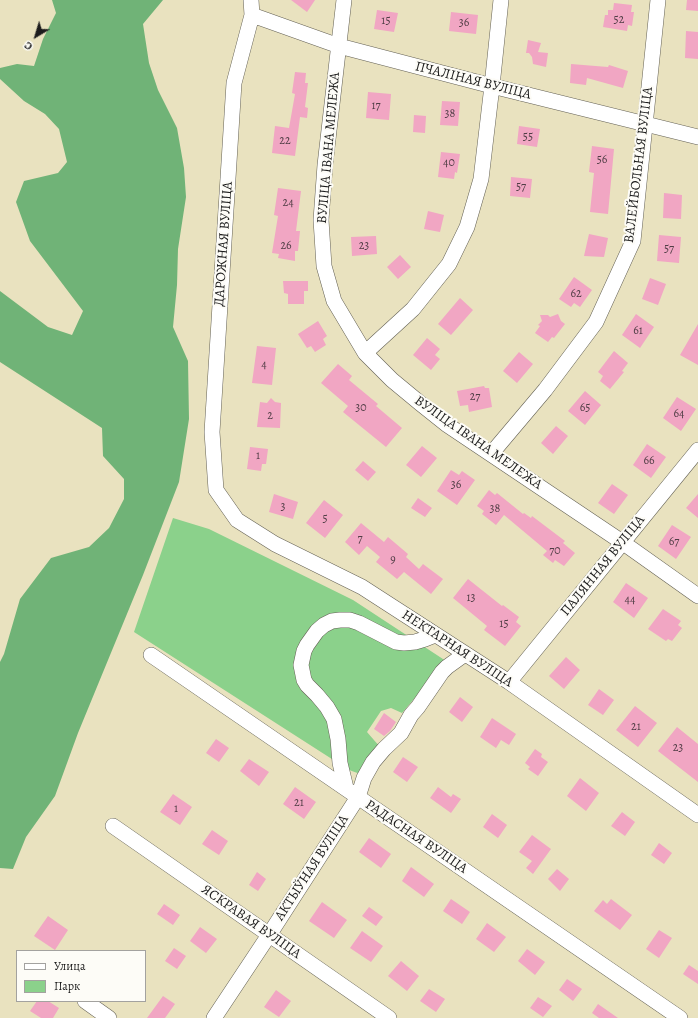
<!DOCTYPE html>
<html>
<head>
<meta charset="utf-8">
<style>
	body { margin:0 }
	#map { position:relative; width:698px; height:1018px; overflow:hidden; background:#e9e2bf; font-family:Alegreya,serif }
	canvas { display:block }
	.legend { position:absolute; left:16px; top:950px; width:130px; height:52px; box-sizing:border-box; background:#fdfcf7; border:1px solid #a3a29f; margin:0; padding:5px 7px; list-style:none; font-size:12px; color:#1c1c1c }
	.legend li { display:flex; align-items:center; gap:8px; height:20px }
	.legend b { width:20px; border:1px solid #a3a29f }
	.north { position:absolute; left:16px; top:16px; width:40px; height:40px; -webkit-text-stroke:3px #fdfcf7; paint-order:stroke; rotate:218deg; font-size:11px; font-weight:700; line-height:16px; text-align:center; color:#1c1c1c }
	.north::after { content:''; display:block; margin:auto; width:14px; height:18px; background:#1c1c1c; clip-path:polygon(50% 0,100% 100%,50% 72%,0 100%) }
</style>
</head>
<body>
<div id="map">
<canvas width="698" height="1018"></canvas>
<ul class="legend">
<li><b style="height:5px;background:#fff"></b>Улица</li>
<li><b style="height:11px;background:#8bd18b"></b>Парк</li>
</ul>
<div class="north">С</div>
</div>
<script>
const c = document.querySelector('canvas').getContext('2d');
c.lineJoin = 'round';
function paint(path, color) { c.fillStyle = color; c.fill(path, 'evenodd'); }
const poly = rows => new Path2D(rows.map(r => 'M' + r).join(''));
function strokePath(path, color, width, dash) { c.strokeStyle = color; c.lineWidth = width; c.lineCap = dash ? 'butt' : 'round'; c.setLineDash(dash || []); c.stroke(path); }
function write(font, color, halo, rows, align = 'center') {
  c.font = font + ' Alegreya,serif'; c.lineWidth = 4; c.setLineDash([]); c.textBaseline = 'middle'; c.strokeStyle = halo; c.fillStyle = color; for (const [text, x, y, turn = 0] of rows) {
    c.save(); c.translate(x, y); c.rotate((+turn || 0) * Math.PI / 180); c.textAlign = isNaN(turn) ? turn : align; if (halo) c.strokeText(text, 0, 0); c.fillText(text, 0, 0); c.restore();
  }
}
const green = poly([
	[173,518,209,529,353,600,446,661,402,713,391,708,381,711,367,732,380,747,363,775,349,770,134,632]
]);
const forest = poly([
	[52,0,163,0,143,24,149,63,158,90,177,128,184,168,186,197,178,249,177,285,173,327,188,361,189,419,179,482,143,575,78,733,55,796,26,837,13,869,0,868,0,662,4,654,20,599,51,558,89,547,109,528,124,499,124,479,103,456,102,428,0,362,0,291,48,327,72,335,83,311,30,241,16,202,24,181,58,173,67,162,59,129,45,114,24,101,0,79,0,68,17,64,34,66,43,39,56,13]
]);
const building = poly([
	[291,0,315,0,307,12],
	[687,0,698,0,698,11,686,10],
	[614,3,632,5,631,12,634,12,632,26,628,25,627,31,603,27,605,15,608,15,608,10,613,10],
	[377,10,398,13,394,32,374,29],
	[451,12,478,15,476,34,449,31],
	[686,31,698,32,698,59,685,58],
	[528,40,541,43,538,52,548,53,546,67,533,64,532,57,529,53,526,53],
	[571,64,608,67,609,65,628,71,623,88,587,78,586,85,570,83],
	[295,72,306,73,305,83,308,83,305,107,308,108,307,118,300,117,295,156,272,153,275,126,289,128,295,94,292,93],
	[368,92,391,94,389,120,366,118],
	[442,101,460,102,458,126,440,125],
	[414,115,426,116,425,133,413,132],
	[519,126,540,129,537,147,517,144],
	[592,146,614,149,608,214,590,212,594,173,589,172],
	[441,152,460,154,457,173,455,172,454,179,438,177],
	[511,177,532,179,530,198,510,196],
	[278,188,301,191,296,231,300,231,298,251,295,251,295,261,278,258,279,254,272,253,278,216,274,215],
	[664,193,682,195,681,219,663,218],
	[428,211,444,215,440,232,424,229],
	[589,234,608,238,604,257,584,256],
	[659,235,681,237,679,263,657,261],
	[376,236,377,254,352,256,351,237],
	[400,255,411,267,398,279,387,267],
	[574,277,592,290,580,307,574,303,571,307,559,299],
	[650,278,666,284,658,305,642,299],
	[283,281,308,281,308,291,304,291,304,304,288,304,288,294,284,293],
	[460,298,473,310,451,335,438,324],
	[558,314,561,321,565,324,554,338,552,337,548,342,535,333,540,326,538,325,542,321,540,315,548,315,550,317],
	[636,314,654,327,640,348,622,335],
	[318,321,327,336,323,339,326,345,315,352,311,346,307,348,298,334],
	[698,324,698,365,680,355],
	[427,338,440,349,435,355,440,359,431,370,413,355],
	[257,346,276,348,272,385,252,383],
	[614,351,628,363,622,371,624,372,610,389,600,381,603,376,598,372],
	[519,352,533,364,517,383,503,371],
	[338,364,352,376,349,380,378,404,376,406,402,428,386,447,343,412,348,406,321,383],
	[484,386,485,388,489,388,492,407,469,412,468,405,460,406,457,391],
	[585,391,601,405,585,425,568,411],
	[677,397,696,409,681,431,663,418],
	[271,398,275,402,281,403,280,428,257,427,260,402,267,403],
	[556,426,568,436,553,454,541,443],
	[647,444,666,457,651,478,633,465],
	[422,446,437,458,421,477,406,465],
	[250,447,268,449,266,464,262,464,261,471,247,469],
	[363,461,376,472,368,481,355,470],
	[451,470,459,475,462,471,475,480,457,505,437,491],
	[612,484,628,495,614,514,598,503],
	[489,490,495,495,497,493,523,514,524,513,531,518,532,516,565,541,563,543,575,553,564,566,555,560,553,563,543,555,547,551,504,515,496,525,482,514,484,511,477,506],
	[274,494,298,502,293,519,269,512],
	[698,494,698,518,686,508],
	[418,498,432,508,425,517,411,508],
	[324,500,343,515,325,538,306,523],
	[361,523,384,542,388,537,408,554,406,557,419,569,423,564,443,579,431,594,404,572,397,579,376,562,380,557,367,546,359,555,345,542],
	[672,525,691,537,676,559,658,546],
	[468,579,502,606,503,605,519,617,516,622,521,626,505,646,484,630,487,626,453,598],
	[626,583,648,598,634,618,613,602],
	[663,609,681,621,678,625,682,628,672,641,668,639,666,641,648,629],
	[566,657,580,670,564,689,549,676],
	[599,689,614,700,603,715,588,705],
	[460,697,473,707,462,722,449,712],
	[635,706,657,723,638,747,616,730],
	[384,713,396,722,390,731,384,736,374,729],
	[492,718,516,734,509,745,501,740,496,748,480,737],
	[677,727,698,744,698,782,658,751],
	[216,739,229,748,219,762,206,753],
	[535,749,542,754,541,757,548,762,538,776,528,769,530,767,525,763],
	[403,757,418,767,407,782,393,772],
	[249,759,269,772,259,786,240,771],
	[580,778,599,793,586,811,567,796],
	[295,787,316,802,304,819,283,804],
	[438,787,451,797,453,794,461,799,451,813,430,798],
	[173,794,192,807,180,825,160,812],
	[622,812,635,822,625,836,611,826],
	[492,814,507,825,498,838,483,827],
	[212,830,228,841,219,855,202,844],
	[532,835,551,849,533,874,526,868,532,861,519,852],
	[369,838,391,854,381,868,359,852],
	[659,843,672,853,664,864,651,855],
	[411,867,434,884,424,897,402,881],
	[557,869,569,879,560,891,548,879],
	[257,872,266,879,258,891,249,885],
	[451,899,470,912,462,924,443,911],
	[611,899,632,915,620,930,594,911,603,900,607,904],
	[322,902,347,920,334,938,309,921],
	[164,904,180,915,173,925,157,914],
	[369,907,383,917,376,926,362,916],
	[48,916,68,930,55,950,34,936],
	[487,923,506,937,494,952,476,939],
	[200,927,217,939,206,953,190,941],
	[659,930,672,938,659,958,646,949],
	[362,931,383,946,371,962,350,948],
	[174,948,186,956,177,969,165,961],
	[527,949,545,962,535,975,518,961],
	[401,961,419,976,407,991,388,976],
	[689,965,698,971,698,984,683,974],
	[567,979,582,989,573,1001,559,990],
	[429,989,445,999,436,1012,420,1001],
	[276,990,291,1001,279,1017,264,1007],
	[163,996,175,1004,165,1018,147,1018],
	[538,997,552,1006,543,1017,530,1008],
	[37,1001,48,1001,59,1008,53,1018,41,1018,30,1011],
	[598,1004,618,1018,599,1018,592,1013]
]);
const minor = poly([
	[251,0,252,15,234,83,212,432,216,490,237,520,275,544,362,587,509,682,698,815],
	[344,0,325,165,321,220,324,266,334,301,365,353,392,380,421,404,446,424,622,542,698,596],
	[252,15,339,46,492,86,698,137],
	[365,353,413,309,449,264,467,227,481,179,492,86,501,0],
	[491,454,545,390,596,322,633,241,658,0],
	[151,655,680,1018],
	[509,682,698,450],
	[346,788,340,763,338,739,334,719,327,707,317,695,307,685,304,680,301,665,304,651,307,645,317,631,324,625,332,621,340,620,350,620,359,623,396,642,404,643,415,642,425,639,435,635],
	[113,826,389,1018],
	[85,1001,109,1018],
	[214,1018,269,935,358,797,364,778,373,762,384,749,401,733,411,715,418,707,442,672,447,667,465,654]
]);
const numberNames = [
	["52",619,20],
	["15",386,21],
	["36",464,23],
	["17",376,106],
	["38",450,114],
	["55",528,137],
	["22",285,141],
	["56",602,160],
	["40",449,163],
	["57",521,187],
	["24",288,203],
	["26",286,246],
	["23",364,246],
	["57",669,249],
	["62",576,294],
	["61",638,331],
	["4",264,365],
	["27",475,397],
	["30",361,408],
	["65",585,408],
	["64",679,414],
	["2",270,416],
	["1",258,456],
	["66",649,461],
	["36",456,485],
	["3",283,507],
	["38",495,509],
	["5",325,519],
	["7",360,539],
	["67",674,542],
	["70",555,551],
	["9",393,560],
	["13",471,598],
	["44",630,600],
	["15",504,624],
	["21",636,727],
	["23",678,748],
	["21",299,803],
	["1",176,809]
];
const streetNames = [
	["ПЧАЛІНАЯ ВУЛІЦА",473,81,14],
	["ВУЛІЦА ІВАНА МЕЛЕЖА",329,148,-85],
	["ВАЛЕЙБОЛЬНАЯ ВУЛІЦА",639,165,-83],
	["ДАРОЖНАЯ ВУЛІЦА",224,244,-86],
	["ВУЛІЦА ІВАНА МЕЛЕЖА",478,443,35],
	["ПАЛЯННАЯ ВУЛІЦА",603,566,-51],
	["НЕКТАРНАЯ ВУЛІЦА",457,649,33],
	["РАДАСНАЯ ВУЛІЦА",416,837,34],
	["АКТЫЎНАЯ ВУЛІЦА",312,868,-57],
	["ЯСКРАВАЯ ВУЛІЦА",251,922,35]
];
paint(green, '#8bd18b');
paint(forest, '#70b377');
paint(building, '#f1a6c3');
strokePath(minor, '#646155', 16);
strokePath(minor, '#fff', 15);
write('12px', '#513e46', null, numberNames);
write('14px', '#1c1c1c', '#fdfcf7', streetNames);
</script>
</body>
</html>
